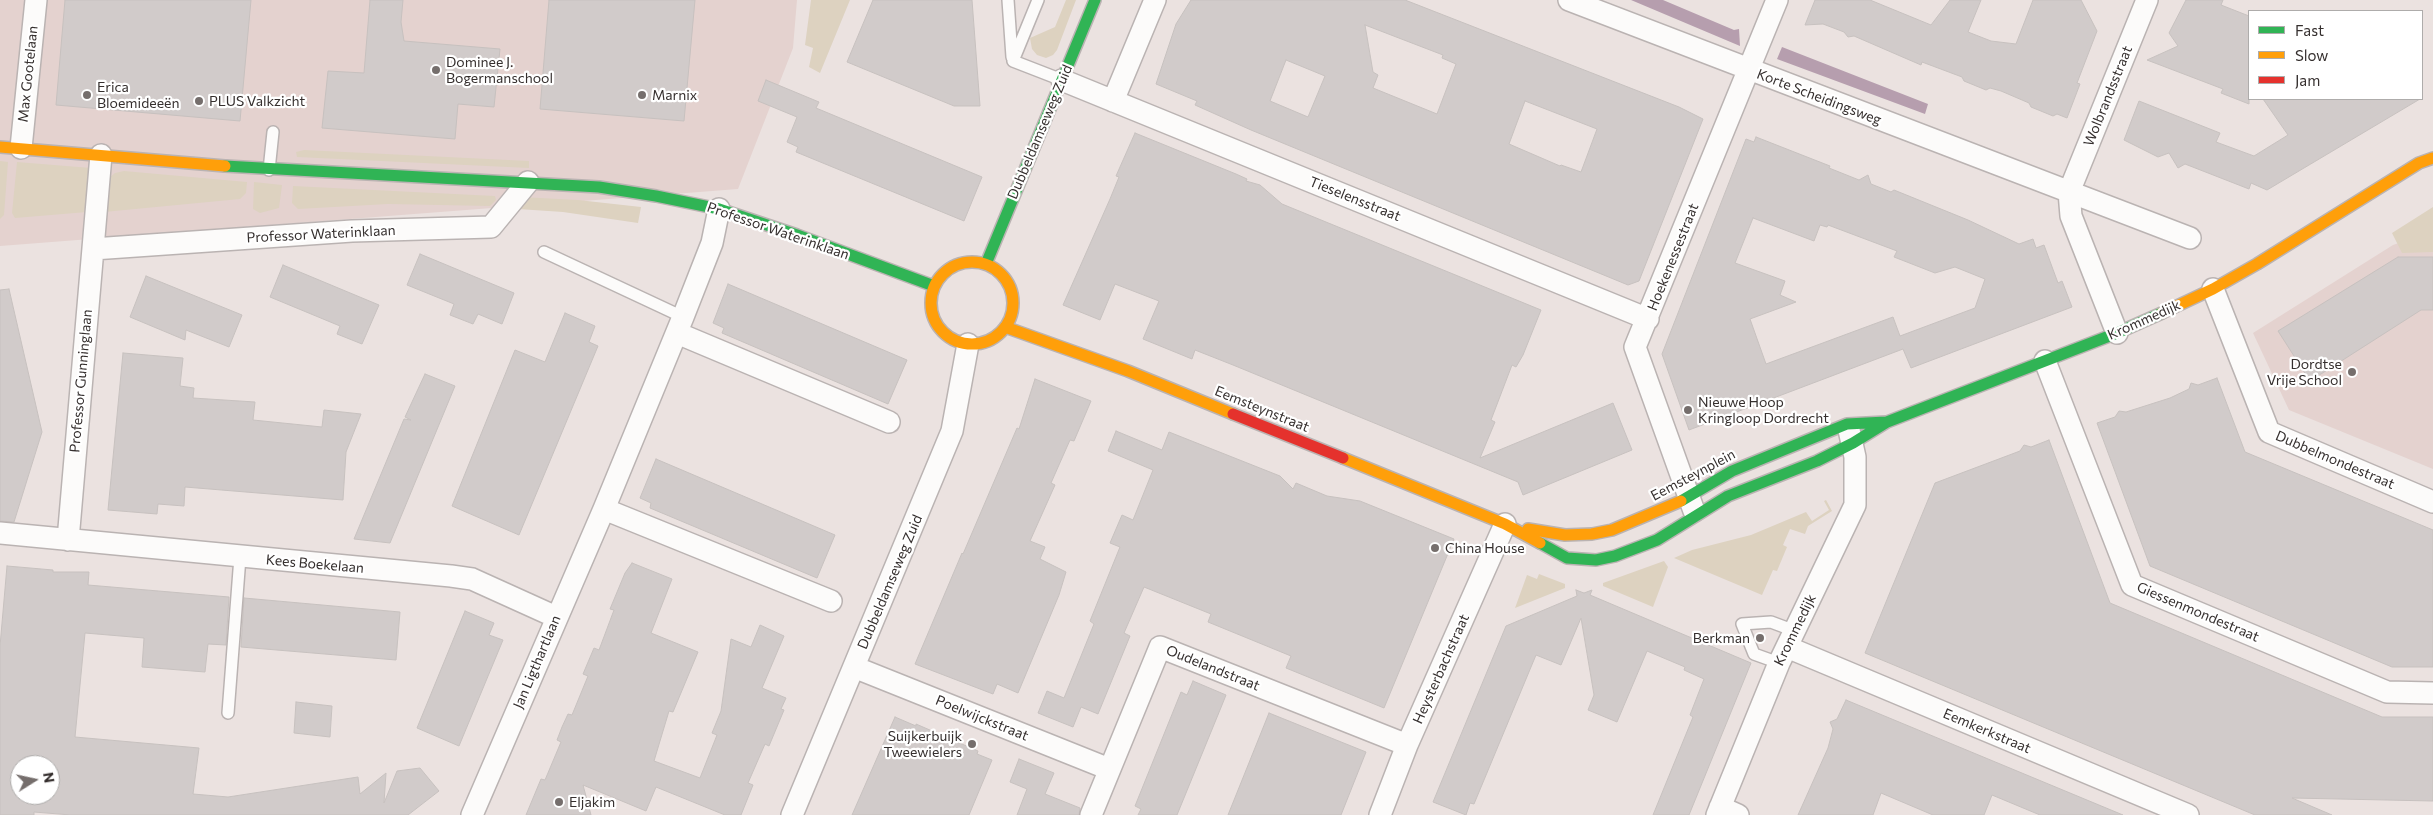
<!DOCTYPE html>
<html>
<head>
<meta charset="utf-8">
<style>
	body { margin:0 }
	#map { position:relative; width:2433px; height:815px; overflow:hidden; background:#ebe2e0; font-family:Commissioner,sans-serif }
	canvas { display:block }
	.legend { position:absolute; left:2248px; top:10px; width:175px; height:90px; box-sizing:border-box; background:#fff; border:1px solid #aeacab; margin:0; padding:6px 9px; list-style:none; font-size:15px; color:#352f2e }
	.legend li { display:flex; align-items:center; gap:10px; height:25px }
	.legend b { width:25px; border:1px solid #aeacab }
	.north { position:absolute; left:10px; top:755px; width:50px; height:50px; box-sizing:border-box; background:#fff; border:1px solid #aeacab; border-radius:50%; rotate:80deg; font-size:14px; font-weight:700; line-height:20px; text-align:center; color:#352f2e }
	.north::after { content:''; display:block; margin:auto; width:18px; height:22px; background:#756e6c; clip-path:polygon(50% 0,100% 100%,50% 72%,0 100%) }
</style>
</head>
<body>
<div id="map">
<canvas width="2433" height="815"></canvas>
<ul class="legend">
<li><b style="height:6px;background:#30b455"></b>Fast</li>
<li><b style="height:6px;background:#ff9f0a"></b>Slow</li>
<li><b style="height:6px;background:#e5322d"></b>Jam</li>
</ul>
<div class="north">N</div>
</div>
<script>
const c = document.querySelector('canvas').getContext('2d');
c.lineJoin = 'round';
function paint(path, color) { c.fillStyle = color; c.fill(path, 'evenodd'); }
const poly = rows => new Path2D(rows.map(r => 'M' + r).join(''));
function strokePath(path, color, width, dash) { c.strokeStyle = color; c.lineWidth = width; c.lineCap = dash ? 'butt' : 'round'; c.setLineDash(dash || []); c.stroke(path); }
function write(font, color, halo, rows, align = 'center') {
  c.font = font + ' Commissioner,sans-serif'; c.lineWidth = 4.5; c.setLineDash([]); c.textBaseline = 'middle'; c.strokeStyle = halo; c.fillStyle = color; for (const [text, x, y, turn = 0] of rows) {
    c.save(); c.translate(x, y); c.rotate((+turn || 0) * Math.PI / 180); c.textAlign = isNaN(turn) ? turn : align; if (halo) c.strokeText(text, 0, 0); c.fillText(text, 0, 0); c.restore();
  }
}
const built = poly([
	[0,0,797,0,793,48,738,189,0,246],
	[2433,231,2433,469,2289,410,2253,333,2393,245]
]);
const green = poly([
	[811,0,850,0,820,73,809,67,813,48,805,45],
	[1066,0,1076,0,1057,50,1053,55,1046,58,1037,55,1032,49,1030,38,1055,27],
	[304,150,529,161,529,168,297,157,296,152],
	[0,161,8,162,4,215,0,219],
	[17,162,91,168,87,212,15,218,12,213],
	[124,171,247,182,246,193,240,199,104,212,108,179,115,173],
	[254,182,282,185,279,208,260,213,253,209],
	[293,186,495,196,496,200,490,206,388,204,298,209,292,203],
	[521,197,578,200,641,207,638,223,563,212,518,209],
	[2433,207,2433,252,2402,253,2392,233],
	[1826,500,1832,511,1808,526,1805,534,1790,529,1783,545,1787,547,1777,571,1773,570,1762,595,1674,558,1692,550,1751,535,1806,512,1812,521,1829,510,1824,501],
	[1664,561,1668,567,1653,607,1603,586,1603,583],
	[1539,574,1565,584,1565,588,1515,608,1527,575,1537,579]
]);
const water = poly([
	[1631,0,1663,0,1734,30,1739,29,1740,46],
	[1782,47,1928,104,1925,114,1777,59]
]);
const building = poly([
	[65,0,251,0,240,121,56,105,65,0],
	[370,0,403,0,401,22,404,41,500,49,494,107,458,104,455,139,322,128,328,71,364,73,370,0],
	[549,0,695,0,684,121,540,109,549,0],
	[873,0,972,0,980,106,954,106,847,62,873,0],
	[1191,0,1405,0,1679,107,1703,119,1639,281,1628,285,1251,130,1195,105,1197,101,1156,84,1176,24,1191,0],
	[1365,25,1443,55,1442,58,1456,64,1437,114,1373,88,1378,75,1373,72,1365,25],
	[1286,60,1325,76,1308,117,1270,101,1286,60],
	[1525,101,1597,129,1581,172,1561,165,1560,166,1509,144,1525,101],
	[1815,0,1870,0,1931,25,1950,0,1981,0,1968,32,1991,41,2016,44,2033,0,2081,0,2097,31,2077,83,2080,84,2067,118,2057,114,2053,116,2031,107,2029,103,2001,91,1990,88,1986,90,1964,81,1962,77,1922,62,1921,65,1854,36,1848,37,1844,32,1823,24,1805,25,1815,0],
	[2186,0,2223,0,2221,5,2249,16,2249,104,2221,93,2223,89,2147,60,2178,46,2169,33,2186,0],
	[766,80,819,102,816,108,982,177,964,221,796,152,798,147,787,142,797,117,758,101,766,80],
	[2263,99,2420,99,2267,190,2251,183,2249,189,2185,164,2178,168,2169,153,2158,157,2124,140,2139,101,2220,133,2216,142,2254,156,2288,135,2263,99],
	[1135,133,1236,174,1247,179,1246,181,1260,185,1282,204,1541,310,1523,355,1516,367,1512,365,1491,420,1495,422,1480,458,1613,403,1632,450,1523,495,1518,482,1233,365,1195,350,1192,359,1143,339,1159,301,1115,284,1100,320,1063,305,1110,199,1119,177,1116,176,1135,133],
	[1756,137,1830,166,1829,168,1859,180,1868,175,1871,184,1891,192,1894,190,1968,220,2019,244,2033,239,2036,248,2044,245,2058,283,2062,281,2072,307,1911,368,1903,349,1689,430,1662,354,1746,139,1754,142,1756,137],
	[1753,218,1814,241,1820,225,1827,227,1828,225,1897,251,1894,257,1935,273,1955,267,1985,279,1975,308,1900,336,1893,317,1766,364,1750,319,1796,302,1780,295,1785,281,1735,263,1753,218],
	[420,254,514,293,502,324,478,314,473,324,450,315,454,304,407,285,420,254],
	[2398,257,2433,257,2433,310,2421,310,2310,381,2278,331,2398,257],
	[283,265,379,305,362,344,337,334,340,326,270,297,283,265],
	[146,276,242,315,229,347,186,330,185,340,130,317,146,276],
	[728,284,907,360,888,404,722,333,724,328,713,323,728,284],
	[9,289,42,432,14,522,0,521,0,290,9,289],
	[565,313,595,326,589,342,598,346,519,535,452,506,515,350,545,362,565,313],
	[123,353,183,358,180,386,194,388,193,398,255,402,253,420,322,427,324,410,361,414,346,452,343,500,185,487,184,506,158,504,157,514,108,510,123,353],
	[425,374,455,386,390,543,354,539,404,419,411,420,405,417,425,374],
	[2217,378,2245,452,2433,530,2433,667,2392,667,2150,566,2097,423,2115,417,2119,411,2126,412,2170,398,2189,389,2191,383,2198,385,2217,378],
	[1035,379,1091,401,1074,441,1070,440,1051,483,1055,485,1030,541,1045,547,1040,559,1066,572,1059,595,1018,693,997,684,993,694,915,664,962,553,963,554,1017,428,1019,429,1035,379],
	[1116,431,1162,450,1169,432,1280,476,1293,489,1296,483,1327,496,1360,501,1454,539,1384,708,1286,668,1291,656,1208,622,1211,614,1144,587,1124,633,1130,636,1098,714,1081,707,1073,727,1038,713,1047,691,1064,698,1094,624,1090,621,1120,547,1110,543,1122,515,1133,520,1153,470,1108,451,1116,431],
	[2049,440,2110,603,2382,717,2433,717,2433,801,2292,798,2332,815,2255,815,1865,653,1935,483,2020,451,2024,445,2031,447,2049,440],
	[656,459,835,535,817,578,650,508,651,503,640,498,656,459],
	[632,563,672,579,651,633,698,652,673,712,669,711,654,761,700,778,717,735,712,733,721,711,731,639,751,647,760,625,784,636,762,688,786,698,781,709,784,710,769,746,765,744,748,783,753,785,741,815,725,815,656,787,646,811,583,785,591,815,526,815,541,779,545,780,561,742,557,740,562,727,568,714,572,715,588,676,583,674,594,648,599,650,614,610,610,609,625,573,632,563],
	[7,566,53,570,53,572,89,572,88,585,229,597,226,645,208,644,205,672,142,667,144,638,85,633,75,737,199,748,193,794,228,797,358,777,360,794,386,773,384,803,397,771,420,768,439,791,408,815,71,815,34,812,34,815,0,815,0,646,7,566],
	[20,765,50,765,50,795,20,795,20,765],
	[1576,590,1584,593,1592,590,1590,595,1751,663,1689,815,1653,815,1693,717,1690,715,1704,679,1684,670,1685,667,1647,651,1617,722,1588,710,1594,695,1581,618,1561,665,1536,655,1474,804,1470,803,1466,815,1433,802,1506,626,1577,596,1576,590],
	[244,598,400,612,396,660,241,647,244,598],
	[465,611,494,623,489,635,503,640,459,746,417,728,465,611],
	[1193,681,1226,695,1222,705,1177,815,1138,815,1141,809,1135,806,1181,692,1187,695,1193,681],
	[1846,700,2123,815,2040,815,1992,795,1984,815,1933,815,1881,793,1873,815,1798,815,1828,748,1833,729,1830,722,1837,719,1846,700],
	[296,702,332,706,330,737,294,733,296,702],
	[1269,713,1366,752,1341,815,1228,815,1269,713],
	[895,717,916,726,916,724,978,751,977,754,992,760,969,815,852,815,895,717],
	[1019,759,1054,773,1045,794,1080,808,1079,815,1017,815,1027,789,1010,782,1019,759]
]);
const lane = poly([
	[1008,0,1012,57],
	[1013,61,1038,0],
	[1013,61,1062,80],
	[269,170,273,132],
	[544,252,683,317],
	[1779,663,1754,654,1742,624,1771,622,1795,631],
	[228,713,240,557]
]);
const street = poly([
	[1569,0,2190,238],
	[1062,80,1648,319],
	[1113,101,1155,0],
	[21,148,36,0],
	[93,249,352,231,491,227,528,182],
	[2213,289,2269,432,2433,502],
	[677,333,889,422],
	[2117,333,2071,216,2069,192,2147,0],
	[2045,361,2132,585,2387,692,2433,693],
	[604,509,831,601],
	[1694,511,1635,347,1777,0],
	[0,533,451,576,472,579,556,617],
	[68,540,101,155],
	[1787,647,2188,815],
	[854,667,1109,769],
	[1720,807,1738,815],
	[472,815,604,509,683,317,712,243,719,209],
	[792,815,952,431,968,344],
	[1091,815,1160,647,1407,745],
	[1380,815,1407,745,1505,524],
	[1717,815,1779,663,1855,505,1855,457,1849,430]
]);
const fast = poly([
	[225,166,599,187,656,196,719,209,797,235,934,286],
	[986,264,1095,0],
	[1681,501,1732,471,1847,424,1886,422],
	[1540,543,1567,558,1596,560,1615,556,1657,540,1728,496,1817,461,1853,443,1887,422,2117,333,2162,313]
]);
const slow = poly([
	[0,147,225,166],
	'931 303a41 41 0 1 1 82 0a41 41 0 1 1-82 0Z',
	[2162,313,2213,289,2257,264,2419,163,2433,158],
	[1005,327,1128,371,1233,414],
	[1343,458,1505,524,1540,543],
	[1528,529,1565,535,1592,534,1612,530,1681,501]
]);
const jam = poly([
	[1233,414,1343,458]
]);
const markers = [
	[436,70,5,"#756e6c"],
	[87,95,5,"#756e6c"],
	[642,95,5,"#756e6c"],
	[199,101,5,"#756e6c"],
	[2352,372,5,"#756e6c"],
	[1688,410,5,"#756e6c"],
	[1435,548,5,"#756e6c"],
	[1760,638,5,"#756e6c"],
	[972,744,5,"#756e6c"],
	[559,802,5,"#756e6c"]
];
const poiNames = [
	["Dominee J.",446,62],
	["Bogermanschool",446,78],
	["Erica",97,87],
	["Bloemideeën",97,103],
	["Marnix",652,95],
	["PLUS Valkzicht",209,101],
	["Dordtse",2342,364,"right"],
	["Vrije School",2342,380,"right"],
	["Nieuwe Hoop",1698,402],
	["Kringloop Dordrecht",1698,418],
	["China House",1445,548],
	["Berkman",1750,638,"right"],
	["Suijkerbuijk",962,736,"right"],
	["Tweewielers",962,752,"right"],
	["Eljakim",569,802]
];
const streetNames = [
	["Max Gootelaan",28,74,-84],
	["Wolbrandsstraat",2108,96,-68],
	["Korte Scheidingsweg",1819,97,21],
	["Dubbeldamseweg Zuid",1040,132,-67],
	["Tieselensstraat",1355,199,22],
	["Professor Waterinklaan",778,231,19],
	["Professor Waterinklaan",321,234,-3],
	["Hoekenessestraat",1673,257,-68],
	["Krommedijk",2144,320,-24],
	["Professor Gunninglaan",81,381,-85],
	["Eemsteynstraat",1262,409,22],
	["Dubbelmondestraat",2335,460,23],
	["Eemsteynplein",1693,475,-28],
	["Kees Boekelaan",315,564,5],
	["Dubbeldamseweg Zuid",890,582,-67],
	["Giessenmondestraat",2198,612,23],
	["Krommedijk",1795,630,-64],
	["Jan Ligthartlaan",537,662,-67],
	["Oudelandstraat",1213,668,22],
	["Heysterbachstraat",1441,669,-66],
	["Poelwijckstraat",982,718,22],
	["Eemkerkstraat",1987,731,23]
];
paint(built, '#e4d2cf');
paint(green, '#ddd2c0');
paint(water, '#b69eae');
paint(building, '#d1cbca');
strokePath(building, '#c7c1bf', 1);
strokePath(lane, '#bab3b2', 14);
strokePath(street, '#bab3b2', 24);
strokePath(fast, '#bab3b2', 14);
strokePath(slow, '#bab3b2', 14);
strokePath(jam, '#bab3b2', 14);
strokePath(lane, '#fcfbfa', 11);
strokePath(street, '#fcfbfa', 21);
strokePath(fast, '#30b455', 11);
strokePath(slow, '#ff9f0a', 11);
strokePath(jam, '#e5322d', 11);
for (const [x, y, r, color] of markers) { const dot = new Path2D(); dot.arc(x, y, r, 0, 2 * Math.PI); c.fillStyle = color; c.fill(dot); strokePath(dot, '#fff', 2); }
write('14px', '#352f2e', '#fff', poiNames, 'left');
write('14px', '#352f2e', '#fff', streetNames);
</script>
</body>
</html>
